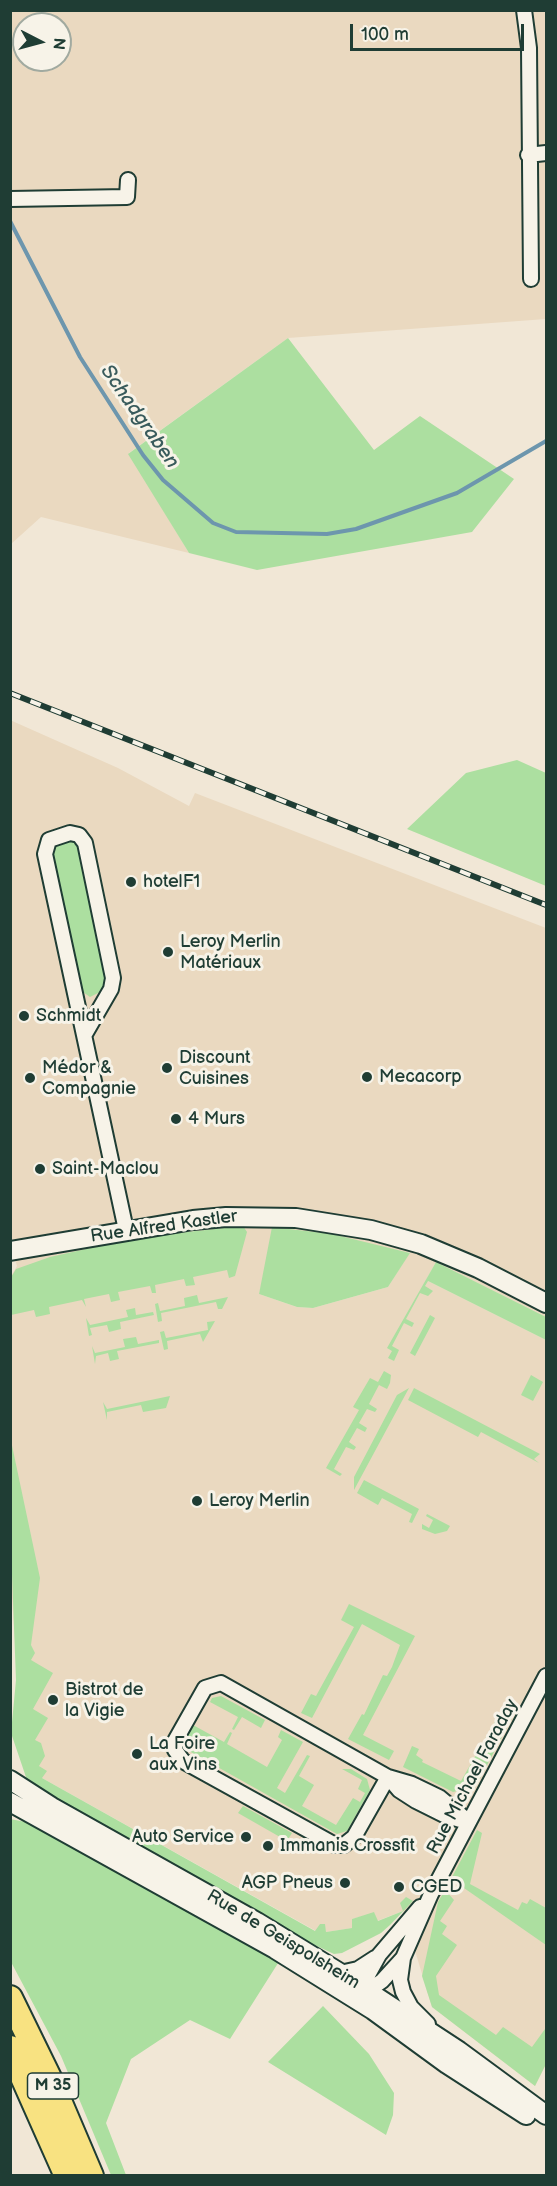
<!DOCTYPE html>
<html>
<head>
<meta charset="utf-8">
<style>
	body { margin:0 }
	#map { position:relative; width:557px; height:2186px; overflow:hidden; background:#f1e7d6; font-family:"Balsamiq Sans",sans-serif }
	canvas { display:block }
	.frame { position:absolute; inset:0; border:12px solid #1f3d34; pointer-events:none }
	.north { position:absolute; left:12px; top:12px; width:60px; height:60px; box-sizing:border-box; background:#f7f3e8; border:2px solid #a1aaa0; border-radius:50%; rotate:96deg; font-size:16px; font-weight:700; line-height:24px; text-align:center; color:#1f3d34 }
	.north::after { content:''; display:block; margin:auto; width:21px; height:27px; background:#1f3d34; clip-path:polygon(50% 0,100% 100%,50% 72%,0 100%) }
	.scale { position:absolute; left:350px; top:24px; width:174px; height:27px; box-sizing:border-box; border:3px solid #1f3d34; border-top:0; padding-left:8px; font-size:18px; line-height:21px; white-space:nowrap; color:#1f3d34; -webkit-text-stroke:4px #f7f3e8; paint-order:stroke }
</style>
</head>
<body>
<div id="map">
<canvas width="557" height="2186"></canvas>
<div class="frame"></div>
<div class="north">N</div>
<div class="scale">100 m</div>
</div>
<script>
const c = document.querySelector('canvas').getContext('2d');
c.lineJoin = 'round';
function paint(path, color) { c.fillStyle = color; c.fill(path, 'evenodd'); }
const poly = rows => new Path2D(rows.map(r => 'M' + r).join(''));
function strokePath(path, color, width, dash) { c.strokeStyle = color; c.lineWidth = width; c.lineCap = dash ? 'butt' : 'round'; c.setLineDash(dash || []); c.stroke(path); }
function write(font, color, halo, rows, align = 'center') {
  c.font = font + ' "Balsamiq Sans",sans-serif'; c.lineWidth = 6; c.setLineDash([]); c.textBaseline = 'middle'; c.strokeStyle = halo; c.fillStyle = color; for (const [text, x, y, turn = 0] of rows) {
    c.save(); c.translate(x, y); c.rotate((+turn || 0) * Math.PI / 180); c.textAlign = isNaN(turn) ? turn : align; if (halo) c.strokeText(text, 0, 0); c.fillText(text, 0, 0); c.restore();
  }
}
const built = poly([
	[11,11,546,11,546,319,288,338,129,453,189,553,41,517,11,544],
	[24,24,60,24,60,60,24,60],
	[10,720,118,768,189,806,195,793,546,928,546,1317,436,1262,426,1280,546,1340,546,2064,535,2086,432,2007,403,1911,377,1921,374,1913,352,1919,353,1928,326,1932,324,1924,316,1931,42,1778,17,1672,11,1583,10,1278,17,1266,10,1242],
	[410,1252,388,1287,313,1308,297,1307,259,1294,266,1268]
]);
const green = poly([
	[288,338,374,450,420,416,514,479,472,532,257,570,189,553,128,454],
	[517,760,546,773,546,886,407,829,466,773],
	[71,839,79,848,107,983,104,990,90,997,83,992,81,985,53,852,58,842],
	[243,1226,247,1232,235,1276,229,1278,227,1270,193,1277,195,1285,186,1286,184,1279,155,1285,156,1293,152,1293,150,1286,118,1292,120,1300,111,1302,109,1294,84,1299,86,1307,82,1300,49,1307,50,1314,36,1317,34,1310,11,1315,10,1279,16,1269,50,1257,140,1237],
	[272,1227,332,1234,410,1253,388,1287,313,1308,297,1307,259,1294],
	[436,1262,546,1317,546,1340,428,1281,425,1286,433,1291,428,1296,420,1293,406,1319,414,1323,412,1327,404,1323,392,1346,399,1350,394,1361,388,1358,392,1351,387,1348],
	[197,1295,199,1303,228,1297,222,1309,218,1309,216,1302,161,1313,162,1321,158,1322,155,1304,158,1303,160,1311,185,1306,184,1298],
	[135,1308,136,1315,153,1312,154,1315,120,1322,121,1329,109,1332,107,1325,90,1328,92,1335,89,1336,86,1318,90,1325,128,1317,126,1310],
	[430,1315,435,1318,415,1356,410,1353],
	[215,1321,203,1342,200,1334,167,1341,168,1349,164,1350,160,1332,164,1331,166,1338,208,1330,207,1322],
	[136,1337,138,1344,159,1340,159,1343,117,1351,119,1359,110,1361,108,1353,96,1356,95,1364,92,1346,95,1353,125,1347,123,1339],
	[384,1371,391,1375,390,1383,387,1389,379,1385,369,1404,377,1409,375,1412,367,1409,359,1423,367,1428,365,1432,357,1428,349,1442,356,1447,354,1450,346,1447,334,1469,342,1474,340,1476,326,1468,359,1410,353,1407,370,1378,378,1382],
	[531,1375,543,1382,533,1401,521,1395],
	[409,1388,354,1490,354,1477,397,1395],
	[414,1388,540,1454,534,1459,539,1463,481,1432,478,1437,408,1400],
	[170,1396,166,1408,143,1412,141,1405,107,1412,107,1420,103,1402,107,1409],
	[10,1436,40,1578,31,1645,35,1653,31,1660,53,1673,33,1709,48,1718,35,1740,41,1743,45,1756,39,1766,47,1771,42,1778,315,1931,320,1924,325,1924,326,1932,352,1928,352,1919,374,1912,378,1921,403,1911,400,1903,406,1897,413,1901,390,1925,381,1933,342,1953,334,1954,274,1926,28,1783,11,1733,16,1680,11,1548],
	[364,1480,419,1509,412,1523,409,1522,412,1514,382,1498,378,1505,357,1493],
	[427,1514,450,1526,447,1531,435,1534,422,1529,422,1524,429,1528,433,1520,426,1516],
	[349,1604,415,1636,363,1735,394,1751,389,1760,348,1739,362,1714,364,1715,383,1675,387,1676,392,1667,400,1645,362,1624,312,1718,301,1713,311,1694,316,1696,354,1627,341,1620],
	[221,1696,265,1720,261,1728,242,1717,234,1730,232,1729,238,1717,210,1702,212,1698],
	[504,1706,515,1712,476,1786,453,1792,403,1767,412,1746,419,1749,416,1755,423,1760,422,1762,461,1781],
	[193,1725,224,1742,230,1732,232,1733,227,1744,267,1767,282,1740,278,1737,281,1730,303,1742,277,1788,285,1793,307,1755,310,1756,299,1776,314,1785,302,1806,336,1825,353,1798,360,1802,365,1793,358,1789,362,1780,342,1769,351,1769,367,1779,370,1790,347,1831,337,1834,189,1751,185,1739],
	[243,1806,292,1833,287,1841,238,1813],
	[10,1819,31,1823,280,1960,230,2039,190,2020,131,2059,106,2123,126,2175,111,2175,61,2056,11,1962],
	[477,1830,482,1833,470,1884,518,1910,522,1902,527,1904,530,1899,546,1908,546,1945,451,1879],
	[445,1890,454,1900,440,1921,447,1926,442,1934,457,1945,436,1976,439,1995,496,2035,503,2027,532,2047,545,2029,546,2013,546,2064,535,2086,432,2007,422,1976,438,1902],
	[323,2006,369,2054,394,2093,393,2115,386,2135,268,2062]
]);
const stream = poly([
	[10,221,80,357,143,455,163,480,213,523,236,532,327,534,356,529,457,493,546,441]
]);
const street = poly([
	[524,10,529,48,531,279],
	[528,155,546,153],
	[10,199,127,197,128,180],
	[85,1034,111,989,113,978,85,843,79,835,70,833,49,840,45,854,126,1230],
	[388,1777,354,1837,344,1845,335,1845,183,1761,175,1750,175,1741,205,1688,221,1683,388,1777,412,1784,439,1797,469,1822],
	[388,1777,399,1790,416,1801,444,1815,467,1822],
	[403,1958,400,1980,403,1992,411,2007,428,2024],
	[340,1973,358,1969,375,1958],
	[358,1993,379,1955,420,1907],
	[362,1995,382,1981,403,1958,431,1894,546,1676]
]);
const secondary = poly([
	[10,1251,193,1220,226,1217,296,1218,371,1230,421,1244,478,1268,546,1303],
	[10,1780,52,1807,257,1922,340,1973,459,2051,546,2115],
	[10,1802,275,1949,373,2010,447,2064,526,2115]
]);
const highway = poly([
	[10,1998,51,2082,91,2176],
	[10,2048,67,2176]
]);
const rail = poly([
	[10,693,546,905]
]);
const markers = [
	[131,882,6,"#1f3d34"],
	[168,952,6,"#1f3d34"],
	[24,1016,6,"#1f3d34"],
	[167,1068,6,"#1f3d34"],
	[367,1077,6,"#1f3d34"],
	[30,1078,6,"#1f3d34"],
	[176,1119,6,"#1f3d34"],
	[40,1169,6,"#1f3d34"],
	[197,1501,6,"#1f3d34"],
	[53,1700,6,"#1f3d34"],
	[137,1754,6,"#1f3d34"],
	[246,1837,6,"#1f3d34"],
	[268,1846,6,"#1f3d34"],
	[345,1883,6,"#1f3d34"],
	[399,1887,6,"#1f3d34"]
];
const shields = [
	[53,2086,51]
];
const shieldNames = [
	["M 35",53,2086]
];
const poiNames = [
	["hotelF1",143,882],
	["Leroy Merlin",180,942],
	["Matériaux",180,963],
	["Schmidt",36,1016],
	["Discount",179,1058],
	["Cuisines",179,1079],
	["Médor &",42,1068],
	["Compagnie",42,1089],
	["Mecacorp",379,1077],
	["4 Murs",188,1119],
	["Saint-Maclou",52,1169],
	["Leroy Merlin",209,1501],
	["Bistrot de",65,1690],
	["la Vigie",65,1711],
	["La Foire",149,1744],
	["aux Vins",149,1765],
	["Auto Service",234,1837,"right"],
	["Immanis Crossfit",280,1846],
	["AGP Pneus",333,1883,"right"],
	["CGED",411,1887]
];
const streetNames = [
	["Rue Alfred Kastler",164,1227,-8],
	["Rue Michael Faraday",473,1777,-62],
	["Rue de Geispolsheim",283,1940,31]
];
const waterNames = [
	["Schadgraben",139,417,55]
];
paint(built, '#ead9c0');
paint(green, '#acdfa0');
strokePath(stream, '#6d96ad', 4);
strokePath(street, '#1f3d34', 18);
strokePath(secondary, '#1f3d34', 22);
strokePath(highway, '#1f3d34', 28);
strokePath(street, '#f7f3e8', 14);
strokePath(secondary, '#f7f3e8', 18);
strokePath(highway, '#f8e281', 24);
strokePath(rail, '#1f3d34', 6);
strokePath(rail, '#f7f3e8', 4, [11]);
for (const [x, y, r, color] of markers) { const dot = new Path2D(); dot.arc(x, y, r, 0, 2 * Math.PI); c.fillStyle = color; c.fill(dot); strokePath(dot, '#f7f3e8', 2); }
for (const [x, y, w] of shields) { const box = new Path2D(); box.roundRect(x - w / 2, y - 13, w, 26, 4.5); c.fillStyle = '#f7f3e8'; c.fill(box); strokePath(box, '#1f3d34', 1.5); }
write('bold 16px', '#1f3d34', null, shieldNames);
write('18px', '#1f3d34', '#f7f3e8', poiNames, 'left');
write('18px', '#1f3d34', '#f7f3e8', streetNames);
write('italic 20px', '#395b5c', '#f7f3e8', waterNames);
</script>
</body>
</html>
